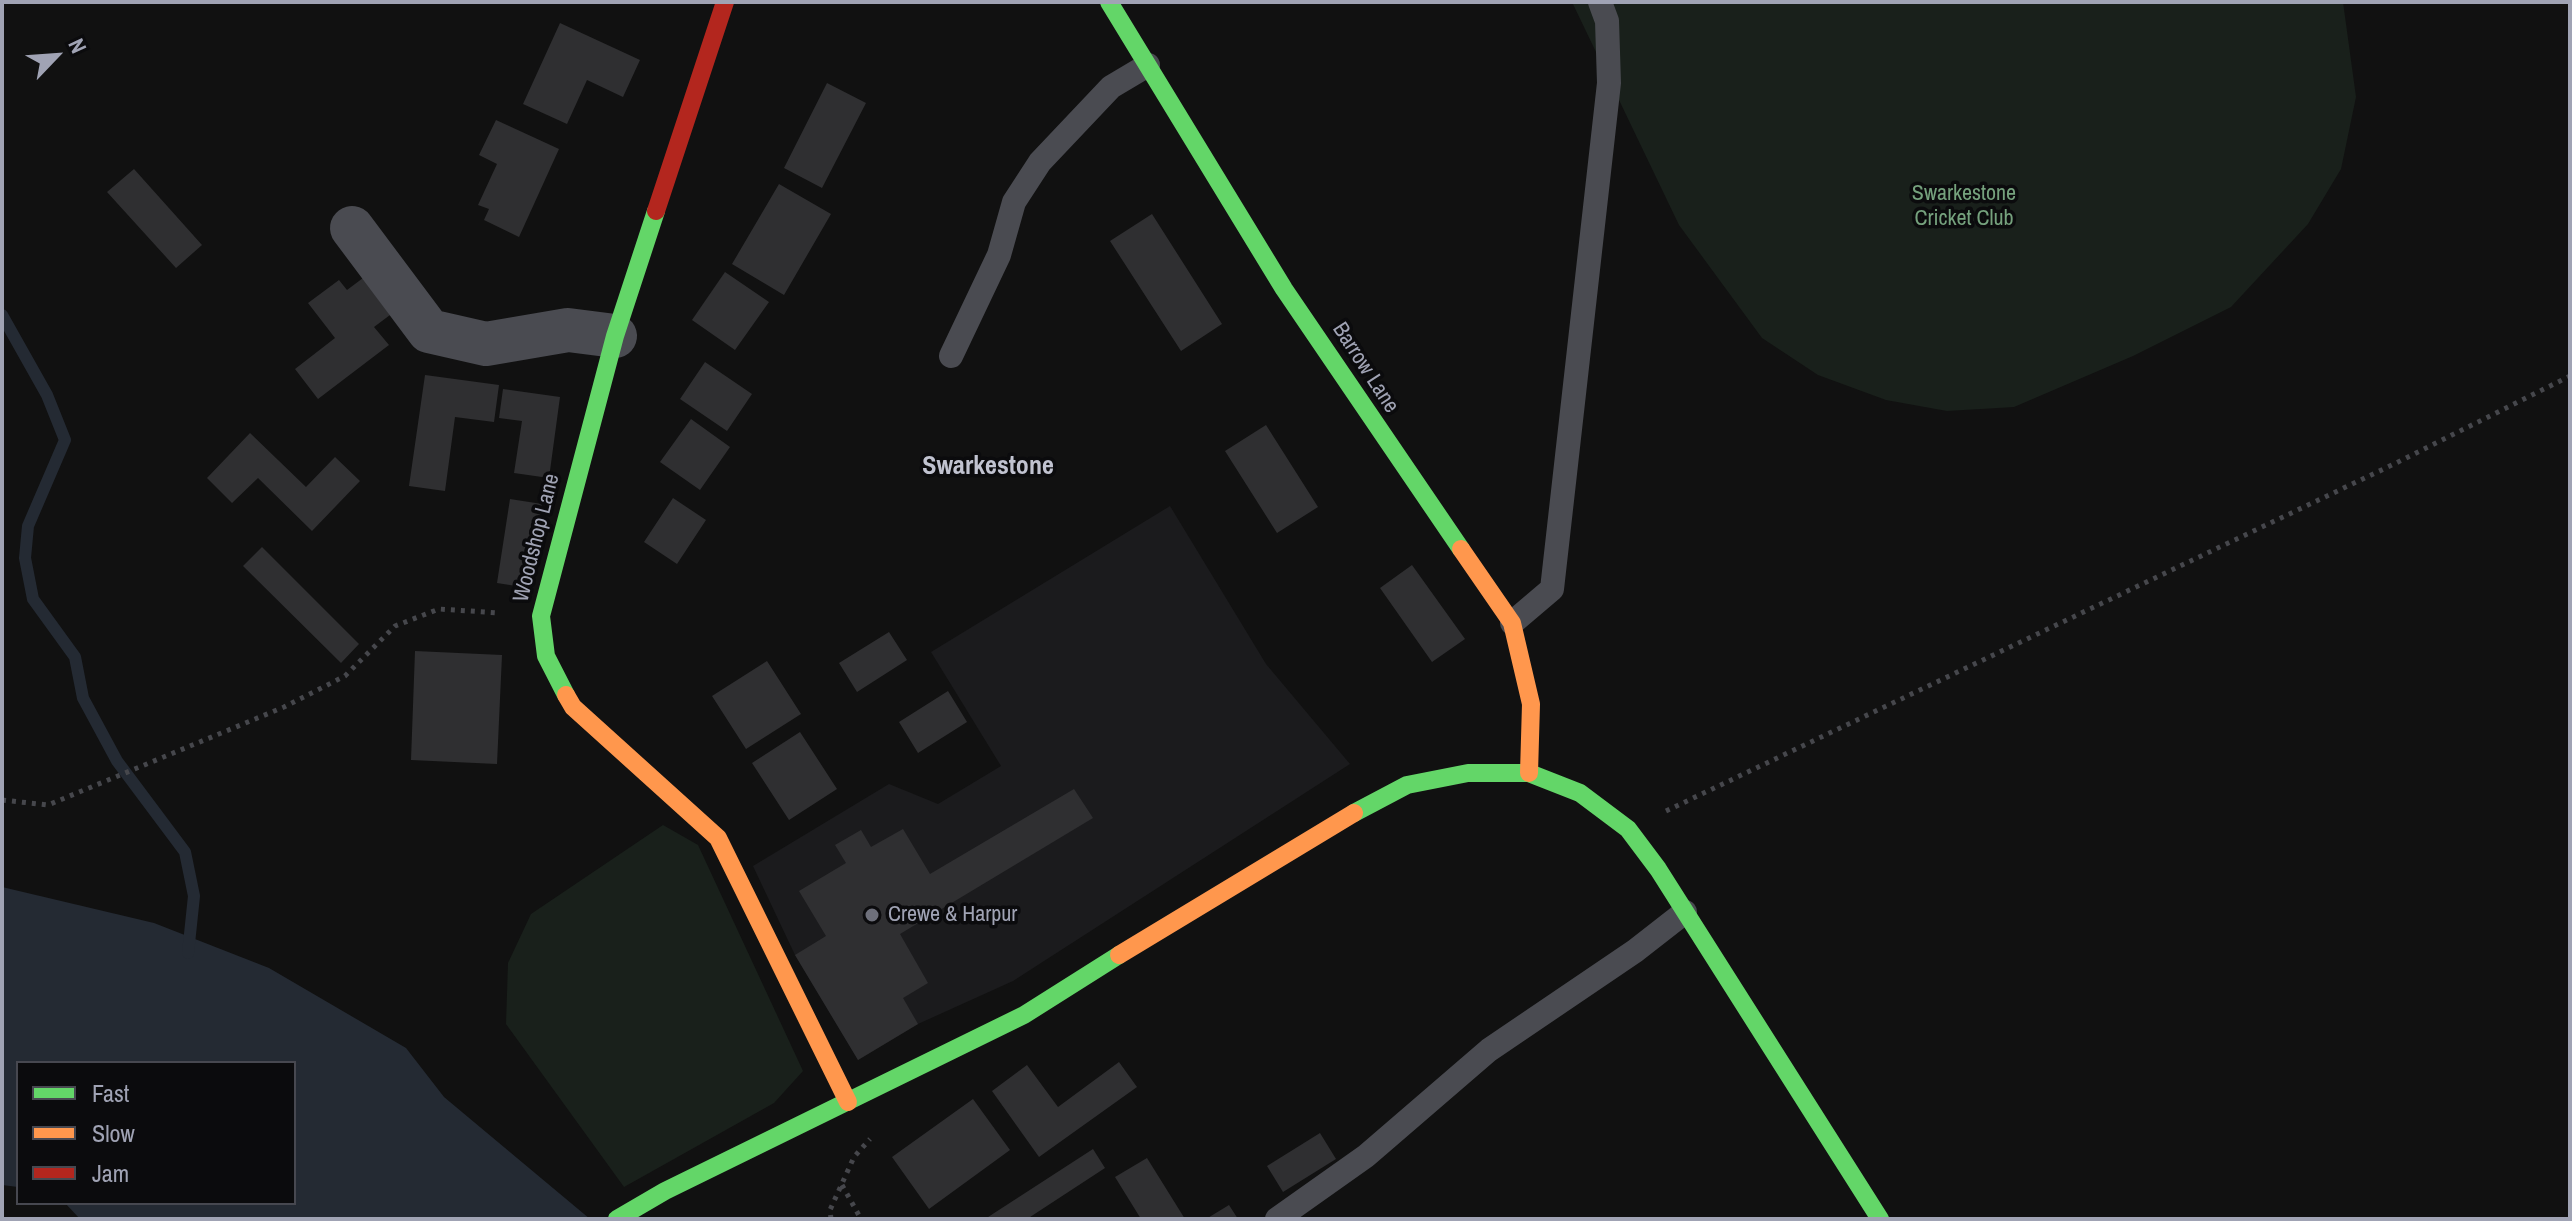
<!DOCTYPE html>
<html>
<head>
<meta charset="utf-8">
<style>
	body { margin:0 }
	#map { position:relative; width:2572px; height:1221px; overflow:hidden; background:#111; font-family:"Archivo Narrow",sans-serif }
	canvas { display:block }
	.frame { position:absolute; inset:0; border:4px solid #a0a3b4; pointer-events:none }
	.legend { position:absolute; left:16px; top:1061px; width:280px; height:144px; box-sizing:border-box; background:#0b0b0d; border:2px solid #474850; margin:0; padding:10px 14px; list-style:none; font-size:24px; color:#a0a3b4 }
	.legend li { display:flex; align-items:center; gap:16px; height:40px }
	.legend b { width:40px; border:2px solid #474850 }
	.north { position:absolute; left:16px; top:16px; width:80px; height:80px; -webkit-text-stroke:6px #0b0b0d; paint-order:stroke; rotate:65deg; font-size:22px; font-weight:700; line-height:32px; text-align:center; color:#a0a3b4 }
	.north::after { content:''; display:block; margin:auto; width:28px; height:36px; background:#a0a3b4; clip-path:polygon(50% 0,100% 100%,50% 72%,0 100%) }
</style>
</head>
<body>
<div id="map">
<canvas width="2572" height="1221"></canvas>
<div class="frame"></div>
<ul class="legend">
<li><b style="height:10px;background:#63d668"></b>Fast</li>
<li><b style="height:10px;background:#ff974d"></b>Slow</li>
<li><b style="height:10px;background:#b3261e"></b>Jam</li>
</ul>
<div class="north">N</div>
</div>
<script>
const c = document.querySelector('canvas').getContext('2d');
c.lineJoin = 'round';
function paint(path, color) { c.fillStyle = color; c.fill(path, 'evenodd'); }
const poly = rows => new Path2D(rows.map(r => 'M' + r).join(''));
function strokePath(path, color, width, dash) { c.strokeStyle = color; c.lineWidth = width; c.lineCap = dash ? 'butt' : 'round'; c.setLineDash(dash || []); c.stroke(path); }
function write(font, color, halo, rows, align = 'center') {
  c.font = font + ' "Archivo Narrow",sans-serif'; c.lineWidth = 7; c.setLineDash([]); c.textBaseline = 'middle'; c.strokeStyle = halo; c.fillStyle = color; for (const [text, x, y, turn = 0] of rows) {
    c.save(); c.translate(x, y); c.rotate((+turn || 0) * Math.PI / 180); c.textAlign = isNaN(turn) ? turn : align; if (halo) c.strokeText(text, 0, 0); c.fillText(text, 0, 0); c.restore();
  }
}
const built = poly([
	[1170,506,1266,664,1350,764,1013,981,918,1024,858,1060,795,955,753,866,889,784,938,804,1001,766,931,652]
]);
const green = poly([
	[1572,2,2343,2,2356,97,2341,169,2308,224,2231,307,2133,356,2014,407,1947,411,1886,400,1818,375,1762,338,1679,225],
	[663,825,698,845,803,1071,774,1103,624,1187,506,1024,508,963,531,914]
]);
const water = poly([
	[2,887,154,923,269,968,406,1048,444,1097,590,1219,80,1219,65,1203,294,1203,294,1063,18,1063,18,1187,2,1185]
]);
const stream = poly([
	[2,315,47,395,65,440,28,526,25,558,33,599,75,657,83,698,117,761,185,852,194,896,188,953]
]);
const building = poly([
	[560,23,640,60,623,97,587,80,567,124,523,104],
	[827,83,866,103,822,188,784,168],
	[496,120,559,149,519,237,484,220,489,209,478,205,497,164,479,155],
	[134,169,202,245,176,268,107,192],
	[779,184,831,214,784,295,732,264],
	[1152,214,1222,324,1181,351,1110,241],
	[725,272,769,302,735,350,692,320],
	[363,278,390,315,374,327,389,345,318,399,295,369,335,338,308,303,339,280,347,290],
	[705,362,752,394,727,431,680,399],
	[425,375,499,385,494,422,455,417,445,491,409,486],
	[503,389,560,397,549,478,514,473,522,421,499,418],
	[691,419,730,447,700,490,660,462],
	[1266,425,1318,507,1277,533,1225,451],
	[250,433,306,487,335,457,360,481,312,531,258,478,232,503,207,478],
	[673,498,706,520,677,564,644,542],
	[510,499,542,504,529,588,497,583],
	[262,547,359,644,341,663,243,566],
	[1412,565,1465,639,1432,662,1380,588],
	[889,632,907,660,857,692,839,663],
	[415,651,502,655,497,764,411,760],
	[767,661,801,714,746,749,712,696],
	[948,691,967,722,918,753,899,722],
	[800,732,837,789,789,820,752,763],
	[1074,789,1093,818,900,934,928,983,903,998,918,1024,858,1060,795,955,826,936,799,891,846,863,835,845,861,830,871,847,903,829,930,874],
	[1119,1062,1137,1087,1039,1157,992,1091,1027,1065,1058,1107],
	[973,1099,1010,1150,929,1209,892,1157],
	[1320,1133,1336,1159,1283,1192,1267,1166],
	[1093,1149,1105,1168,1027,1219,985,1219],
	[1147,1158,1185,1219,1141,1219,1115,1177],
	[1229,1205,1238,1219,1206,1219]
]);
const path = poly([
	[2,800,48,805,284,707,345,676,395,626,439,609,500,613],
	[1666,811,2392,465,2570,376],
	[842,1185,861,1219],
	[831,1219,830,1210,854,1157,870,1139]
]);
const lane = poly([
	[951,356,999,255,1014,202,1040,162,1111,87,1148,65],
	[1512,623,1552,589,1609,83,1607,21,1600,2],
	[1277,1219,1366,1156,1489,1050,1635,951,1685,912]
]);
const street = poly([
	[352,228,429,331,486,344,568,330,615,336]
]);
const fast = poly([
	[1109,2,1284,289,1461,549],
	[566,695,546,656,541,616,615,336,656,211],
	[1354,813,1407,785,1468,773,1529,773,1580,793,1628,829,1658,869,1880,1219],
	[617,1219,665,1191,1024,1015,1119,955]
]);
const slow = poly([
	[1461,549,1512,623,1531,704,1529,773],
	[566,695,573,707,718,838,848,1102],
	[1119,955,1354,813]
]);
const jam = poly([
	[656,211,725,2]
]);
const markers = [
	[872,915,8,"#6e707b"]
];
const parkNames = [
	["Swarkestone",1964,194],
	["Cricket Club",1964,219]
];
const streetNames = [
	["Barrow Lane",1365,368,57],
	["Woodshop Lane",537,538,-76]
];
const poiNames = [
	["Crewe & Harpur",888,915]
];
const quarterNames = [
	["Swarkestone",988,467]
];
paint(built, '#1b1b1d');
paint(green, '#19201b');
paint(water, '#242a33');
strokePath(stream, '#242a33', 12);
paint(building, '#2f2f31');
strokePath(path, '#46474c', 5, [4, 6]);
strokePath(lane, '#4a4b51', 24);
strokePath(street, '#4a4b51', 44);
strokePath(fast, '#63d668', 18);
strokePath(slow, '#ff974d', 18);
strokePath(jam, '#b3261e', 18);
for (const [x, y, r, color] of markers) { const dot = new Path2D(); dot.arc(x, y, r, 0, 2 * Math.PI); c.fillStyle = color; c.fill(dot); strokePath(dot, '#0b0b0d', 3); }
write('22px', '#75a17d', '#0b0b0d', parkNames);
write('22px', '#a0a3b4', '#0b0b0d', streetNames);
write('22px', '#a0a3b4', '#0b0b0d', poiNames, 'left');
write('bold 26px', '#c1c3d0', '#0b0b0d', quarterNames);
</script>
</body>
</html>
